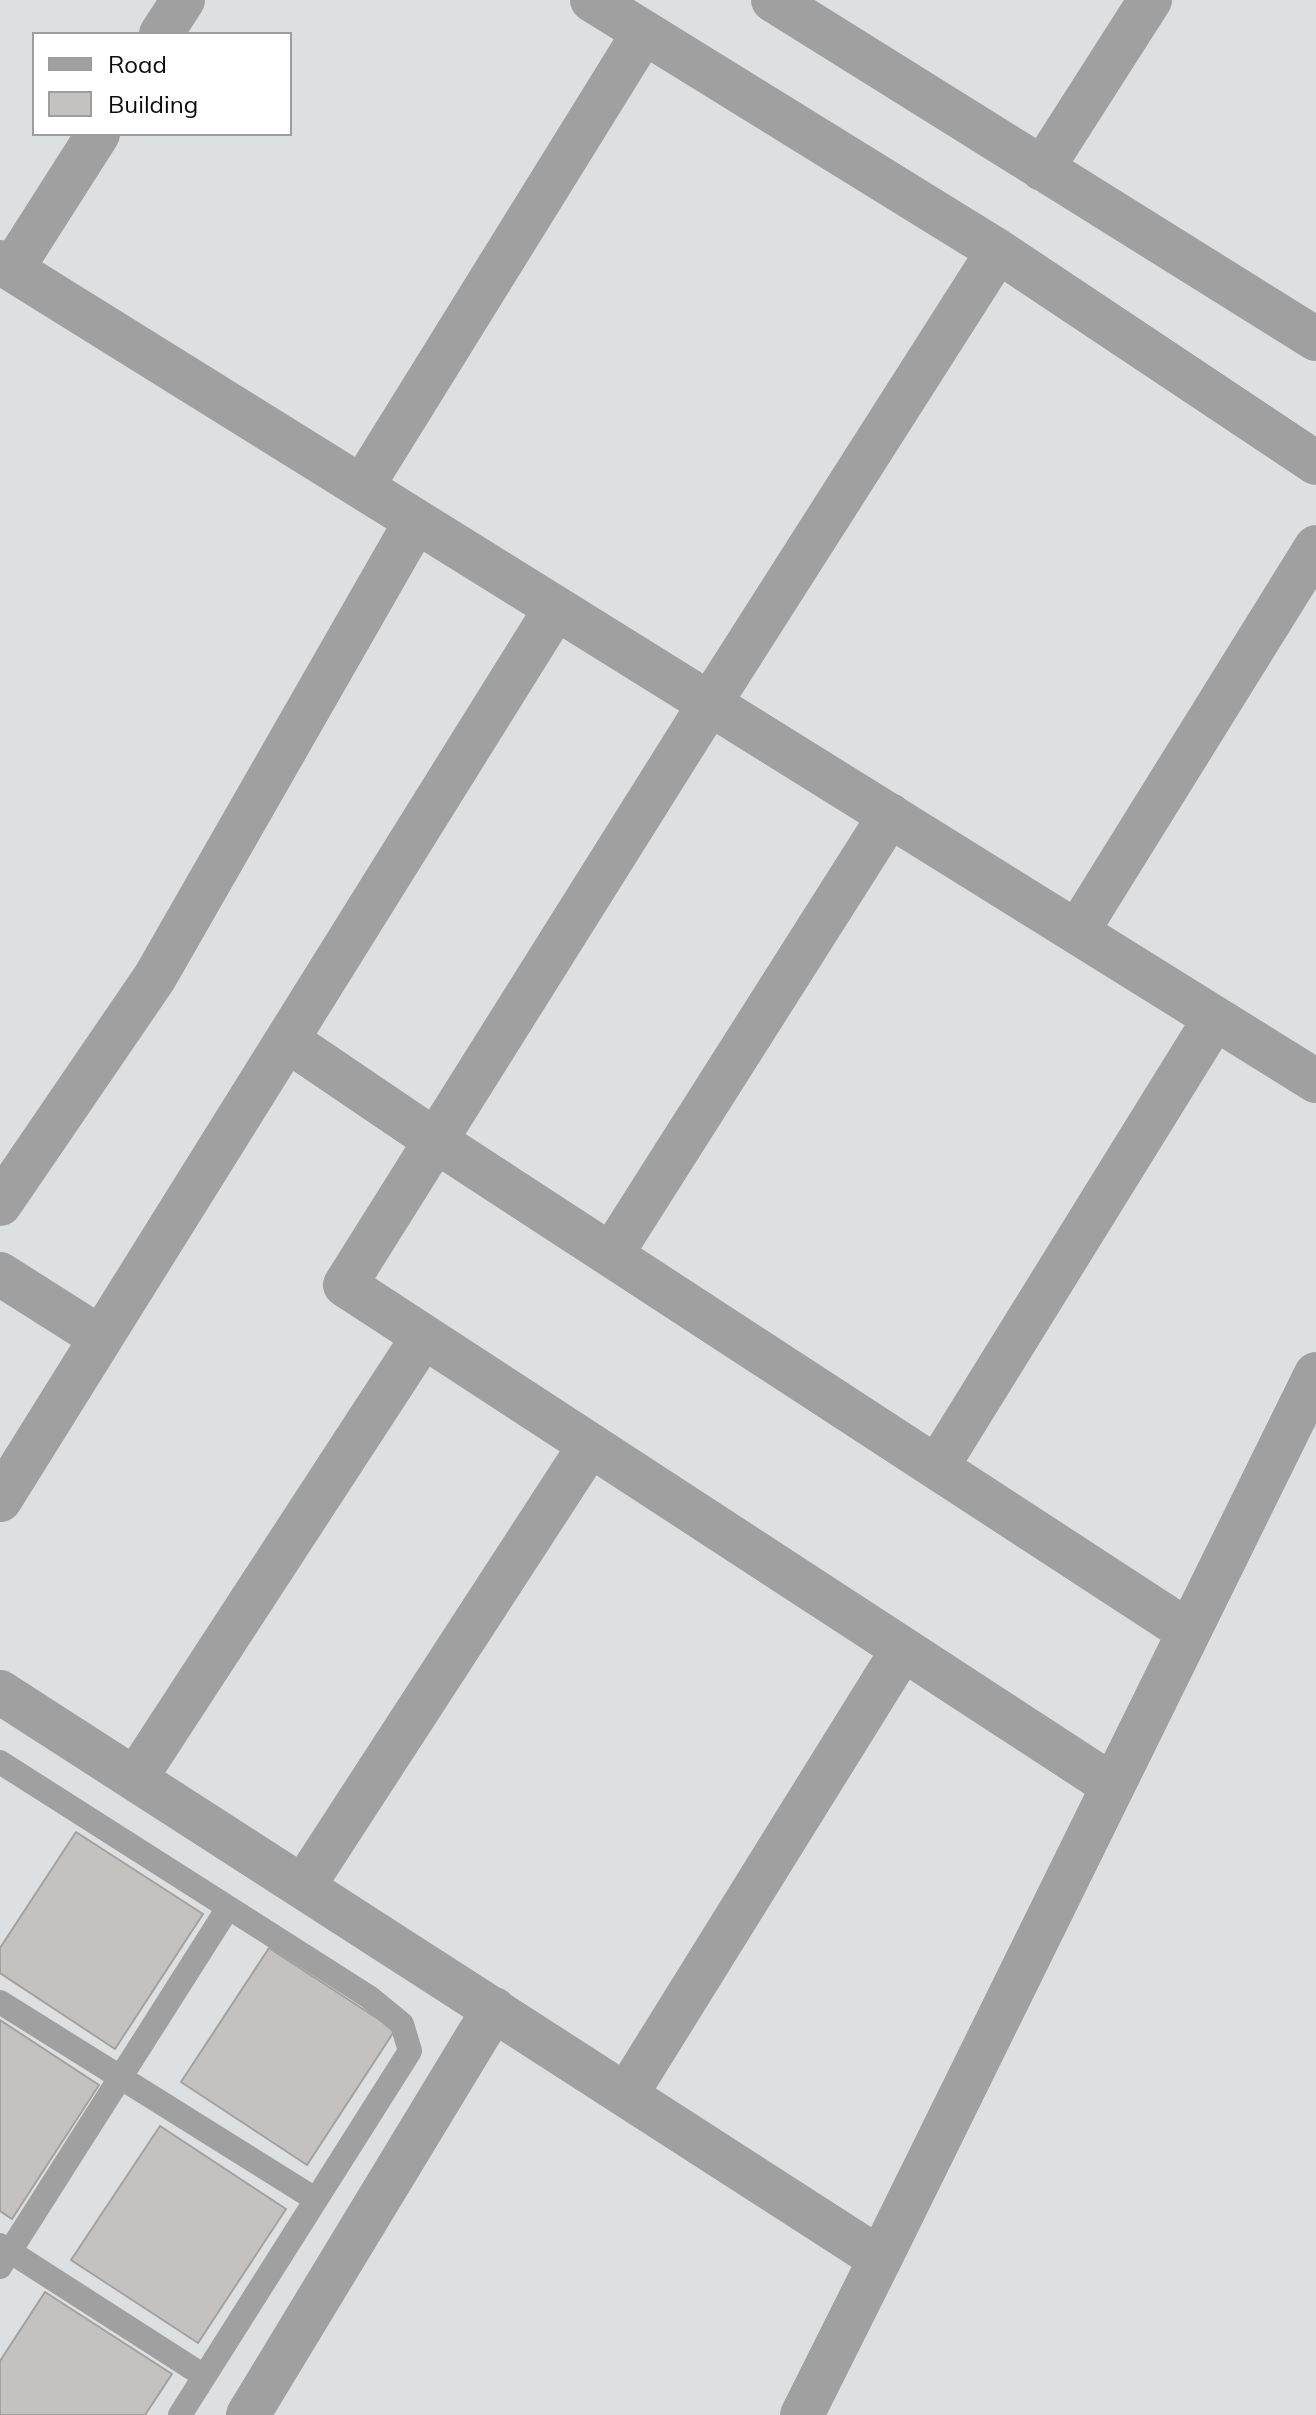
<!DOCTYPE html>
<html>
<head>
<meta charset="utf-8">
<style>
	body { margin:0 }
	#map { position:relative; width:1316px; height:2415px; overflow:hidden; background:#dedfe0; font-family:Mulish,sans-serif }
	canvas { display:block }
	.legend { position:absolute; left:32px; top:32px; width:260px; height:104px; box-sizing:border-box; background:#fff; border:2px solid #9e9e9e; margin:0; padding:10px 14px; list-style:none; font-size:24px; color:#0c0c0c }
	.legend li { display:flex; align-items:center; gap:16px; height:40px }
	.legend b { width:40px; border:2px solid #9e9e9e }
</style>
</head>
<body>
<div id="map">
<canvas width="1316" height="2415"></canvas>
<ul class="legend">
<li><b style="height:10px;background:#a0a0a0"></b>Road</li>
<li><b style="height:22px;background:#c3c2c1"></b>Building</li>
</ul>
</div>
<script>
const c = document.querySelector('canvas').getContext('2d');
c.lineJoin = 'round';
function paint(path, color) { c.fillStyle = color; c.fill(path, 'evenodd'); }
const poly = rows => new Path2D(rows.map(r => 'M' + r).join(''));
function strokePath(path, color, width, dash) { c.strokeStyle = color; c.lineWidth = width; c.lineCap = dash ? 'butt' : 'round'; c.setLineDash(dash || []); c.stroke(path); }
const building = poly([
	[76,1832,203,1914,115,2049,0,1973,0,1948,76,1832],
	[269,1948,395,2030,307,2165,181,2082,269,1948],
	[0,2020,99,2085,12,2219,0,2211,0,2020],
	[160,2126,286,2209,198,2343,71,2260,160,2126],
	[45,2292,172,2374,145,2415,0,2415,0,2361,45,2292]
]);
const lane = poly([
	[0,1762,369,1997,402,2024,410,2051,180,2415],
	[0,2002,315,2199],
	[0,2245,204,2376],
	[0,2267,228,1908]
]);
const street = poly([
	[592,0,998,251,1316,463],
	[773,0,1316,339],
	[161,34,183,0],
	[1042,169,1150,0],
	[998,251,710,703,345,1285,1113,1786],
	[0,262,1316,1081],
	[12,269,98,134],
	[362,487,644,32],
	[1077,932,1316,547],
	[287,1040,436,1141,1189,1632],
	[0,1204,155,977,416,521],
	[611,1255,890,815],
	[0,1274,101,1338],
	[937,1467,1215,1018],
	[0,1500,556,608],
	[0,1692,880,2259,1316,1374],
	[135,1779,423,1337],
	[303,1887,590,1445],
	[626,2095,903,1649],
	[248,2415,494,2009],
	[802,2415,880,2259]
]);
paint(building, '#c3c2c1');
strokePath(building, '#a2a1a0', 2);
strokePath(lane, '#a0a0a0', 24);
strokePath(street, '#a0a0a0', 44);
</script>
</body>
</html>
